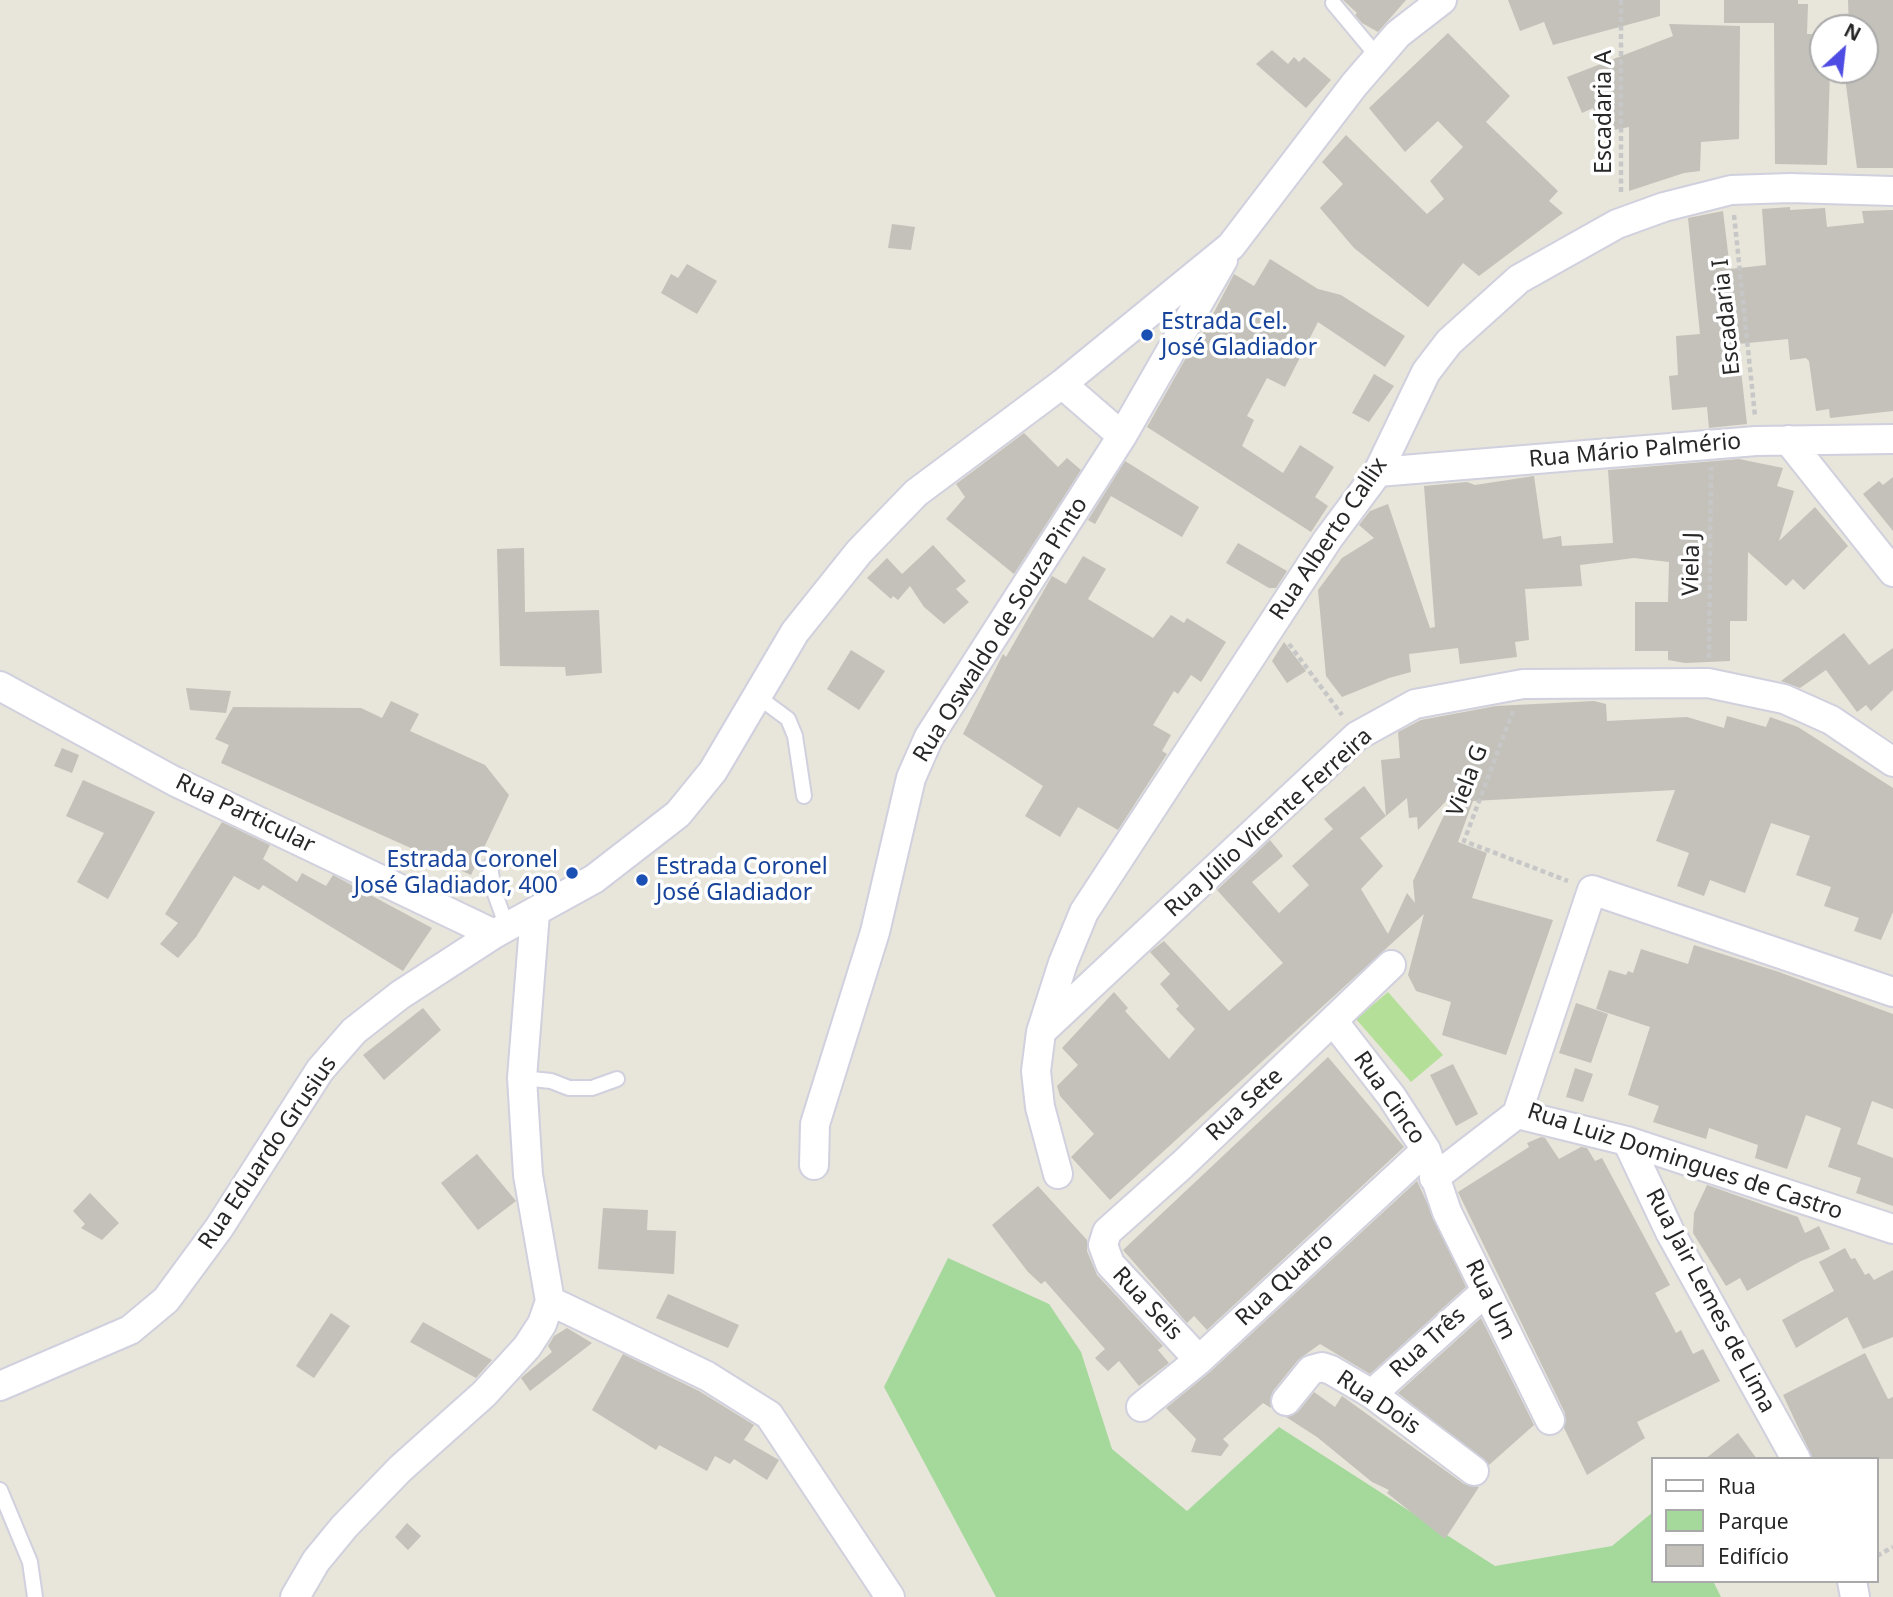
<!DOCTYPE html>
<html>
<head>
<meta charset="utf-8">
<style>
	body { margin:0 }
	#map { position:relative; width:1893px; height:1597px; overflow:hidden; background:#e8e5da; font-family:"Noto Sans",sans-serif }
	canvas { display:block }
	.legend { position:absolute; left:1651px; top:1457px; width:228px; height:126px; box-sizing:border-box; background:#fff; border:2px solid #a9a9a9; margin:0; padding:9px 12px; list-style:none; font-size:21px; color:#272727 }
	.legend li { display:flex; align-items:center; gap:14px; height:35px }
	.legend b { width:35px; border:2px solid #a9a9a9 }
	.north { position:absolute; left:1809px; top:14px; width:70px; height:70px; box-sizing:border-box; background:#fff; border:2px solid #a9a9a9; border-radius:50%; rotate:27deg; font-size:19px; font-weight:700; line-height:28px; text-align:center; color:#272727 }
	.north::after { content:''; display:block; margin:auto; width:24px; height:32px; background:#4e4ce3; clip-path:polygon(50% 0,100% 100%,50% 72%,0 100%) }
</style>
</head>
<body>
<div id="map">
<canvas width="1893" height="1597"></canvas>
<ul class="legend">
<li><b style="height:9px;background:#fff"></b>Rua</li>
<li><b style="height:19px;background:#a5d99c"></b>Parque</li>
<li><b style="height:19px;background:#c3c1ba"></b>Edifício</li>
</ul>
<div class="north">N</div>
</div>
<script>
const c = document.querySelector('canvas').getContext('2d');
c.lineJoin = 'round';
function paint(path, color) { c.fillStyle = color; c.fill(path, 'evenodd'); }
const poly = rows => new Path2D(rows.map(r => 'M' + r).join(''));
function strokePath(path, color, width, dash) { c.strokeStyle = color; c.lineWidth = width; c.lineCap = dash ? 'butt' : 'round'; c.setLineDash(dash || []); c.stroke(path); }
function write(font, color, halo, rows, align = 'center') {
  c.font = font + ' "Noto Sans",sans-serif'; c.lineWidth = 7; c.setLineDash([]); c.textBaseline = 'middle'; c.strokeStyle = halo; c.fillStyle = color; for (const [text, x, y, turn = 0] of rows) {
    c.save(); c.translate(x, y); c.rotate((+turn || 0) * Math.PI / 180); c.textAlign = isNaN(turn) ? turn : align; if (halo) c.strokeText(text, 0, 0); c.fillText(text, 0, 0); c.restore();
  }
}
const green = poly([
	[948,1258,1049,1304,1081,1352,1112,1449,1187,1511,1279,1427,1495,1566,1612,1546,1653,1512,1653,1581,1713,1581,1721,1597,996,1597,884,1387]
]);
const pitch = poly([
	[1388,992,1443,1055,1411,1082,1356,1019]
]);
const building = poly([
	[1343,0,1406,0,1378,32,1362,23,1355,15,1357,13],
	[1508,0,1660,0,1660,16,1553,45,1544,22,1520,31],
	[1724,0,1798,0,1798,4,1808,4,1807,34,1812,34,1811,48,1823,48,1823,70,1830,70,1827,165,1775,164,1774,23,1724,23],
	[1848,0,1893,0,1893,168,1857,168,1844,70,1865,70,1865,28,1849,28],
	[1669,24,1740,26,1739,139,1701,142,1700,171,1684,173,1629,191,1629,127,1599,133,1593,108,1582,113,1567,77,1673,36],
	[1448,33,1510,96,1486,122,1558,191,1549,201,1563,213,1479,276,1463,263,1428,307,1354,248,1320,208,1343,184,1322,162,1346,135,1427,214,1444,199,1430,181,1463,147,1438,121,1405,152,1369,108],
	[1272,50,1288,64,1294,57,1299,62,1304,57,1331,80,1306,108,1256,64],
	[1790,207,1790,210,1825,208,1827,227,1864,223,1862,211,1893,210,1893,411,1830,418,1829,409,1816,411,1809,361,1806,358,1790,360,1788,339,1738,344,1747,424,1709,428,1707,407,1672,410,1669,376,1678,375,1676,336,1700,334,1688,218,1723,211,1730,269,1766,265,1762,209],
	[892,224,915,227,911,250,888,248],
	[1270,259,1318,289,1341,295,1405,336,1385,367,1318,322,1285,387,1267,378,1247,416,1254,420,1242,446,1283,473,1300,445,1334,467,1315,497,1328,506,1311,532,1147,427,1187,356,1190,358,1234,274,1254,286],
	[687,264,717,281,697,314,661,293,671,274,678,278],
	[1374,374,1394,386,1369,422,1352,413],
	[1024,433,1058,467,1067,458,1081,470,1014,574,946,519,965,497,956,484],
	[1739,459,1783,468,1777,486,1794,491,1779,541,1815,507,1848,546,1804,590,1793,579,1786,586,1748,552,1747,621,1730,621,1730,661,1685,663,1668,660,1668,651,1635,651,1635,602,1668,602,1669,562,1634,558,1580,565,1582,586,1525,589,1529,640,1515,642,1517,657,1460,664,1458,648,1409,654,1411,672,1389,678,1342,697,1326,676,1318,590,1342,558,1374,538,1359,525,1370,511,1388,504,1430,628,1435,627,1424,486,1467,482,1475,485,1534,476,1543,539,1561,536,1562,546,1613,543,1608,470],
	[1125,461,1199,507,1182,537,1111,496,1095,524,1088,520],
	[1893,477,1893,531,1863,494,1879,481,1883,485],
	[1238,543,1287,571,1276,588,1269,588,1226,563],
	[933,545,966,581,956,589,969,602,944,624,924,607,910,586,898,600,893,596,891,599,867,578,887,558,902,574],
	[524,548,525,612,599,610,602,673,566,676,565,667,500,666,497,549],
	[1083,556,1106,569,1088,599,1153,638,1171,615,1184,623,1187,618,1226,642,1201,682,1191,675,1178,694,1174,691,1153,725,1171,735,1162,751,1167,754,1118,830,1078,807,1060,837,1025,816,1043,786,963,734,1003,654,1006,657,1052,576,1066,584],
	[1844,633,1869,665,1893,648,1893,690,1871,711,1866,705,1857,712,1826,670,1800,688,1781,681],
	[1284,642,1306,671,1287,683,1272,661],
	[851,650,885,671,859,710,827,689],
	[186,688,231,691,226,713,190,710],
	[391,701,419,714,410,731,485,765,509,795,471,875,221,763,229,745,215,739,233,707,361,708,382,718],
	[1594,701,1606,704,1607,721,1687,717,1724,728,1727,716,1766,727,1770,717,1798,727,1893,788,1893,912,1881,940,1854,931,1859,918,1824,906,1831,887,1796,875,1810,836,1771,823,1745,893,1710,880,1704,896,1677,886,1689,853,1656,841,1675,790,1473,801,1458,842,1487,853,1472,898,1553,920,1506,1055,1442,1035,1451,1002,1416,991,1408,975,1424,914,1110,1200,1071,1157,1094,1134,1060,1096,1057,1086,1078,1065,1062,1048,1114,992,1128,1008,1125,1011,1169,1059,1195,1029,1176,1009,1179,1006,1160,984,1170,974,1150,952,1164,941,1229,1011,1283,963,1217,890,1270,840,1283,856,1252,882,1279,913,1309,885,1292,866,1333,829,1324,819,1364,786,1386,816,1360,838,1383,866,1361,889,1388,934,1407,893,1415,903,1413,881,1455,792,1418,830,1417,817,1409,818,1407,798,1386,816,1381,760,1400,758,1398,732,1421,720,1496,706],
	[62,748,79,755,72,773,54,766],
	[83,780,155,812,108,899,77,882,104,833,66,816],
	[222,822,270,845,263,859,297,882,302,873,326,886,333,875,432,928,403,971,263,885,259,890,234,876,196,937,178,958,160,944,178,923,165,914],
	[1694,945,1779,972,1893,1014,1893,1109,1872,1101,1857,1144,1893,1158,1893,1206,1856,1193,1861,1178,1828,1167,1841,1128,1806,1115,1787,1169,1755,1158,1758,1145,1709,1128,1706,1139,1653,1122,1659,1106,1628,1095,1650,1027,1596,1009,1609,970,1626,975,1628,971,1633,973,1641,949,1688,964],
	[1576,1003,1608,1014,1591,1063,1559,1053],
	[423,1008,441,1030,384,1080,363,1055],
	[1328,1057,1404,1147,1207,1330,1194,1316,1187,1323,1123,1250],
	[1453,1064,1478,1114,1456,1126,1430,1075],
	[1575,1068,1593,1074,1583,1102,1566,1097],
	[1541,1137,1545,1138,1559,1159,1581,1147,1587,1148,1595,1161,1602,1158,1670,1285,1655,1293,1676,1333,1681,1330,1693,1354,1703,1349,1720,1381,1637,1422,1645,1438,1587,1475,1564,1428,1565,1413,1458,1192,1529,1147,1527,1143],
	[477,1154,516,1201,478,1230,441,1183],
	[1417,1181,1466,1287,1370,1374,1320,1344,1298,1360,1273,1391,1270,1399,1271,1408,1263,1403,1223,1439,1229,1445,1221,1456,1191,1452,1196,1439,1166,1408,1210,1372],
	[1707,1185,1798,1217,1805,1233,1819,1226,1830,1249,1801,1261,1747,1291,1740,1278,1726,1286,1693,1233,1694,1213],
	[1038,1186,1087,1240,1087,1251,1097,1275,1163,1346,1158,1350,1169,1363,1139,1386,1119,1361,1108,1371,1095,1358,1105,1349,1045,1281,1041,1284,1028,1272,992,1225],
	[90,1193,119,1223,102,1240,81,1228,85,1224,73,1211],
	[603,1208,648,1210,647,1230,676,1231,674,1274,598,1269],
	[1845,1248,1851,1259,1855,1258,1865,1275,1869,1273,1874,1280,1893,1270,1893,1337,1863,1349,1847,1317,1796,1348,1782,1320,1834,1291,1819,1262],
	[668,1294,739,1325,728,1348,656,1318],
	[331,1313,350,1326,314,1378,296,1366],
	[1481,1318,1534,1425,1489,1465,1398,1393],
	[423,1322,492,1360,476,1378,410,1342],
	[567,1328,592,1343,530,1391,521,1378,552,1352,548,1346,554,1336],
	[1865,1353,1888,1399,1893,1397,1893,1459,1813,1459,1783,1395],
	[623,1354,699,1391,754,1425,744,1440,779,1460,767,1480,734,1459,730,1464,715,1456,707,1471,659,1445,656,1450,592,1410],
	[1314,1392,1335,1407,1342,1396,1464,1484,1479,1487,1445,1539,1387,1493,1389,1490,1372,1482,1317,1437,1286,1417,1298,1412],
	[1738,1433,1757,1459,1705,1459],
	[407,1523,421,1536,408,1550,395,1537]
]);
const path = poly([
	[1621,0,1621,195],
	[1734,215,1755,416],
	[1289,644,1342,715],
	[1709,658,1711,467],
	[1513,711,1464,841,1568,881],
	[1877,1556,1893,1547]
]);
const lane = poly([
	[1333,3,1378,57],
	[757,696,788,719,795,736,804,796],
	[490,866,494,891,507,927],
	[522,1078,551,1081,569,1088,592,1088,617,1079],
	[0,1490,30,1562,35,1597]
]);
const street = poly([
	[1062,384,1122,436],
	[1788,440,1893,572],
	[1378,472,1756,441,1893,439],
	[0,686,174,781,494,934],
	[1334,1022,1392,1097,1426,1150,1447,1212,1550,1420],
	[1043,1030,1357,736,1415,704,1523,684,1708,683,1784,699,1831,720,1893,762],
	[1517,1114,1592,890,1893,992],
	[1517,1114,1627,1141,1893,1229],
	[1627,1141,1670,1232,1796,1459],
	[814,1165,815,1124,875,932,911,778,929,737,1122,436,1223,260],
	[1058,1174,1040,1107,1036,1071,1041,1032,1063,963,1084,912,1328,539,1378,472,1426,372,1449,342,1519,279,1617,224,1664,207,1731,190,1790,188,1893,191],
	[1434,1178,1517,1114],
	[550,1301,707,1376,769,1415,890,1597],
	[1199,1360,1110,1264,1103,1245,1107,1232,1182,1165,1391,965],
	[0,1386,130,1330,166,1300,219,1228,320,1070,354,1031,400,995,494,934,594,879,678,814,713,771,795,632,859,552,916,493,1062,384,1231,246,1354,85,1398,34,1442,0],
	[1372,1394,1485,1292],
	[1286,1401,1311,1370,1322,1367,1331,1370,1372,1394,1474,1471],
	[1141,1407,1199,1360,1426,1150],
	[1852,1581,1855,1597],
	[295,1597,316,1561,344,1527,400,1469,484,1394,527,1347,542,1324,550,1301,528,1175,522,1078,535,913]
]);
const markers = [
	[1147,335,7,"#1a4fb4"],
	[572,873,7,"#1a4fb4"],
	[642,880,7,"#1a4fb4"]
];
const streetNames = [
	["Escadaria A",1604,112,-90],
	["Escadaria I",1727,317,-96],
	["Rua Mário Palmério",1635,451,-5],
	["Rua Alberto Callix",1329,539,-56],
	["Viela J",1692,564,-89],
	["Rua Oswaldo de Souza Pinto",1001,630,-58],
	["Viela G",1468,781,-69],
	["Rua Particular",245,814,26],
	["Rua Júlio Vicente Ferreira",1269,823,-42],
	["Rua Cinco",1389,1098,55],
	["Rua Sete",1245,1105,-43],
	["Rua Eduardo Grusius",268,1153,-56],
	["Rua Luiz Domingues de Castro",1685,1162,18],
	["Rua Quatro",1285,1280,-43],
	["Rua Um",1490,1300,64],
	["Rua Jair Lemes de Lima",1710,1301,62],
	["Rua Seis",1147,1304,47],
	["Rua Três",1428,1343,-42],
	["Rua Dois",1378,1403,34]
];
const transitNames = [
	["Estrada Cel.",1161,322],
	["José Gladiador",1161,348],
	["Estrada Coronel",558,860,"right"],
	["José Gladiador, 400",558,886,"right"],
	["Estrada Coronel",656,867],
	["José Gladiador",656,893]
];
paint(green, '#a5d99c');
paint(pitch, '#b3df99');
paint(building, '#c3c1ba');
strokePath(lane, '#d0d0de', 18);
strokePath(street, '#d0d0de', 32);
strokePath(path, '#c7c7c7', 4.5, [5, 3.5]);
strokePath(lane, '#fff', 14);
strokePath(street, '#fff', 28);
for (const [x, y, r, color] of markers) { const dot = new Path2D(); dot.arc(x, y, r, 0, 2 * Math.PI); c.fillStyle = color; c.fill(dot); strokePath(dot, '#fff', 2.5); }
write('23px', '#272727', '#fff', streetNames);
write('23px', '#164399', '#fff', transitNames, 'left');
</script>
</body>
</html>
